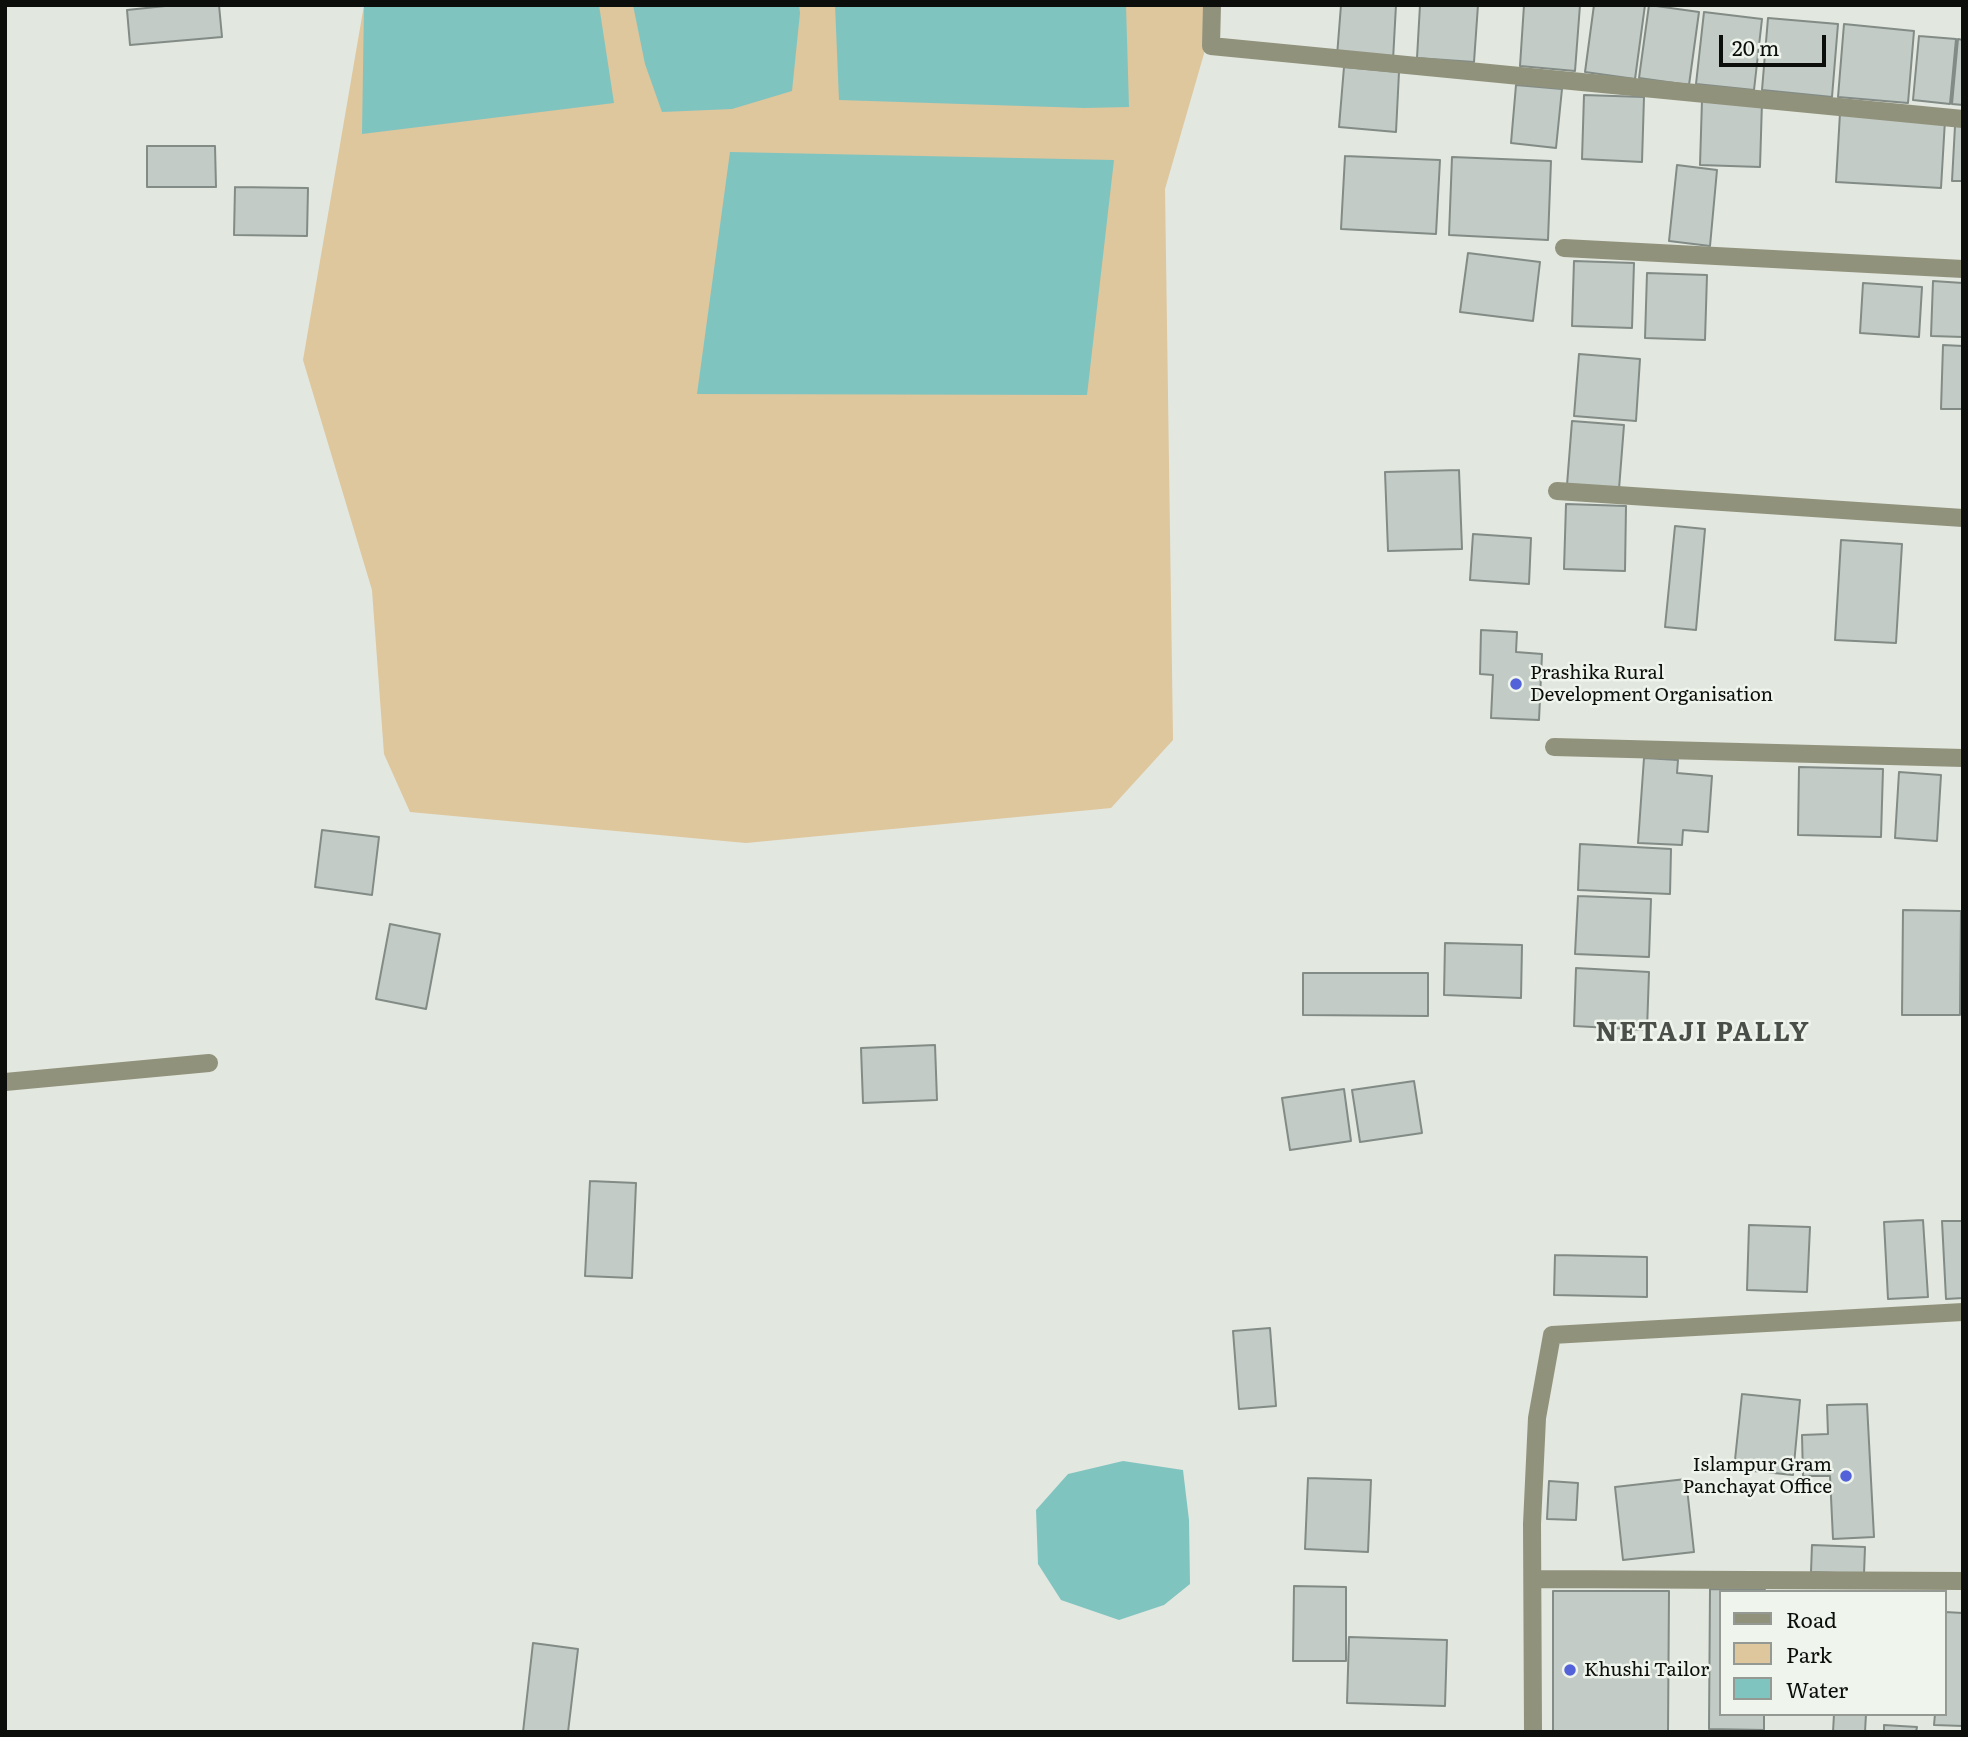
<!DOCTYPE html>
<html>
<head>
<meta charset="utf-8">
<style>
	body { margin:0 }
	#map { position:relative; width:1968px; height:1737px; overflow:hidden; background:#e2e7df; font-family:Literata,serif }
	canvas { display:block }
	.frame { position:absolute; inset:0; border:7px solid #0c0e0b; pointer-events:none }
	.legend { position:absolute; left:1719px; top:1590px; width:228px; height:126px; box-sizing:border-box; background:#eff5ed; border:2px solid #949993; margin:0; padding:9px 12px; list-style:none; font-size:21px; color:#0c0e0b }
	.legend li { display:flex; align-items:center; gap:14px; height:35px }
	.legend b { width:35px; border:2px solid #949993 }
	.scale { position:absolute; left:1719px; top:35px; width:107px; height:32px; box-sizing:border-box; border:4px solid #0c0e0b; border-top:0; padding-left:9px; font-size:21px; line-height:24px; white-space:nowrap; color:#0c0e0b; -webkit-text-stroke:5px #eff5ed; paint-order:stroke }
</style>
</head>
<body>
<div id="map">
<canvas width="1968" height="1737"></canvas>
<div class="frame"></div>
<ul class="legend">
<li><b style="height:9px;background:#91927c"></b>Road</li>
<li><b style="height:19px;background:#dec69d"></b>Park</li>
<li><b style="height:19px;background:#80c4c0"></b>Water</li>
</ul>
<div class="scale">20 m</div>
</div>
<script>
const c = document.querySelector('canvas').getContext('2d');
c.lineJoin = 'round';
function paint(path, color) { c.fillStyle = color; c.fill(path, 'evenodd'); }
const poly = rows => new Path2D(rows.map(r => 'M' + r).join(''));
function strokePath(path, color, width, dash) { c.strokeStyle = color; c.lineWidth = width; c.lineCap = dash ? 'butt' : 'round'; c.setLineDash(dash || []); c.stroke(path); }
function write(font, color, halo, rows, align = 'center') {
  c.font = font + ' Literata,serif'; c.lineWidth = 5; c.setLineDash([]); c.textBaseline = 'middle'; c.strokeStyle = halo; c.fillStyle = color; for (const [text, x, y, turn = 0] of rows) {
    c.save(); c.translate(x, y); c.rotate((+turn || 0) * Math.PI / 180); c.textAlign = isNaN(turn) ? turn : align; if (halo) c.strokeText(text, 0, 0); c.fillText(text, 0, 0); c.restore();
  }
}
const green = poly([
	[364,5,1218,5,1165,189,1173,740,1111,808,746,843,410,812,384,754,372,590,303,360]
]);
const water = poly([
	[364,5,599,5,614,103,362,134],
	[633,5,799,5,800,13,792,91,732,109,662,112,645,64],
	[835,5,1126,5,1129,107,1084,108,839,100],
	[730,152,1114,160,1087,395,697,394],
	[1123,1461,1183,1470,1189,1520,1190,1584,1164,1605,1119,1620,1061,1600,1038,1564,1036,1510,1068,1474]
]);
const building = poly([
	[175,5,219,5,222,37,130,45,127,10,175,5],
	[1341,5,1396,5,1393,60,1337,56,1341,5],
	[1420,5,1478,5,1474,62,1417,58,1420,5],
	[1524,5,1580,5,1575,71,1520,66,1524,5],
	[1594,5,1645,5,1635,79,1585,72,1594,5],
	[1649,5,1699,12,1689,85,1639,78,1649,5],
	[1704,12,1762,19,1754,90,1696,84,1704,12],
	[1768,18,1838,24,1832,97,1762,90,1768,18],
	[1844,24,1914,31,1908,103,1838,97,1844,24],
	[1919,36,1956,39,1950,104,1913,100,1919,36],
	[1958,39,1963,40,1963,105,1952,104,1958,39],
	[1344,67,1399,72,1396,132,1339,127,1344,67],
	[1516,85,1562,89,1556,148,1511,143,1516,85],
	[1584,95,1644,97,1642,162,1582,159,1584,95],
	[1702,100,1762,102,1760,167,1700,165,1702,100],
	[1840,113,1945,120,1941,188,1836,182,1840,113],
	[1955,126,1963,126,1963,181,1952,181,1955,126],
	[147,146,215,146,216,187,147,187,147,146],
	[1345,156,1440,160,1436,234,1341,229,1345,156],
	[1452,157,1551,161,1548,240,1449,235,1452,157],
	[1677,165,1717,170,1710,246,1669,241,1677,165],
	[235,187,308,188,307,236,234,235,235,187],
	[1468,253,1540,262,1533,321,1460,312,1468,253],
	[1574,261,1634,263,1632,328,1572,326,1574,261],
	[1647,273,1707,275,1705,340,1645,338,1647,273],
	[1933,281,1963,283,1963,337,1931,336,1933,281],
	[1863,283,1922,287,1919,337,1860,333,1863,283],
	[1943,345,1963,346,1963,409,1941,409,1943,345],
	[1579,354,1640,359,1636,421,1574,416,1579,354],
	[1572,421,1624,425,1619,489,1567,485,1572,421],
	[1459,470,1462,549,1388,551,1385,472,1459,470],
	[1566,504,1626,506,1625,571,1564,569,1566,504],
	[1675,526,1705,529,1696,630,1665,627,1675,526],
	[1473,534,1531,538,1529,584,1470,580,1473,534],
	[1841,540,1902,544,1896,643,1835,640,1841,540],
	[1481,630,1517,632,1516,652,1542,654,1539,720,1491,718,1493,675,1480,674,1481,630],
	[1644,758,1678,760,1677,773,1712,776,1708,832,1683,830,1682,845,1638,843,1644,758],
	[1799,767,1883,769,1881,837,1798,835,1799,767],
	[1899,772,1941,775,1937,841,1895,838,1899,772],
	[322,830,379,837,372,895,315,887,322,830],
	[1580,844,1671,849,1670,894,1578,890,1580,844],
	[1578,896,1651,899,1649,957,1575,954,1578,896],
	[1903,910,1961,911,1960,1015,1902,1015,1903,910],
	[390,924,440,934,426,1009,376,999,390,924],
	[1445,943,1522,945,1521,998,1444,995,1445,943],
	[1576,968,1649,972,1647,1030,1574,1026,1576,968],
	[1303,973,1428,973,1428,1016,1303,1015,1303,973],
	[935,1045,937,1100,863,1103,861,1048,935,1045],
	[1414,1081,1422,1133,1360,1142,1352,1090,1414,1081],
	[1344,1089,1351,1141,1290,1150,1282,1098,1344,1089],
	[590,1181,636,1183,632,1278,585,1276,590,1181],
	[1923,1220,1928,1297,1888,1299,1884,1222,1923,1220],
	[1942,1221,1963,1221,1963,1298,1946,1299,1942,1221],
	[1749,1225,1810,1227,1807,1292,1747,1290,1749,1225],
	[1555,1255,1647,1257,1647,1297,1554,1295,1555,1255],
	[1270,1328,1276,1406,1239,1409,1233,1331,1270,1328],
	[1742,1394,1800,1400,1793,1475,1734,1469,1742,1394],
	[1867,1404,1874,1537,1833,1539,1830,1476,1803,1476,1802,1435,1828,1434,1827,1405,1867,1404],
	[1308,1478,1371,1480,1368,1552,1305,1549,1308,1478],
	[1686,1479,1694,1552,1623,1560,1615,1487,1686,1479],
	[1549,1481,1578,1483,1576,1520,1547,1519,1549,1481],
	[1812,1545,1865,1547,1864,1574,1811,1572,1812,1545],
	[1294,1586,1346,1587,1346,1661,1293,1661,1294,1586],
	[1710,1589,1765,1590,1765,1592,1721,1592,1721,1714,1764,1714,1764,1730,1709,1729,1710,1589],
	[1553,1591,1669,1591,1668,1732,1553,1732,1553,1591],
	[1945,1612,1963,1613,1963,1726,1934,1725,1935,1714,1945,1714,1945,1612],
	[1349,1637,1447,1640,1445,1706,1347,1703,1349,1637],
	[533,1643,578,1649,568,1732,523,1732,533,1643],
	[1834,1714,1866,1714,1865,1732,1833,1732,1834,1714],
	[1884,1725,1917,1727,1916,1732,1884,1732,1884,1725]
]);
const minor = poly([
	[1212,5,1211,46,1963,119],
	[1564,248,1963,269],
	[1557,491,1963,518],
	[1554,747,1963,758],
	[5,1082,209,1063],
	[1540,1579,1963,1581],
	[1533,1732,1532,1524,1537,1418,1552,1335,1963,1312]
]);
const markers = [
	[1516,684,7,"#5362d8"],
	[1846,1476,7,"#5362d8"],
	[1570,1670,7,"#5362d8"]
];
const poiNames = [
	["Prashika Rural",1530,673],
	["Development Organisation",1530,695],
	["Islampur Gram",1832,1465,"right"],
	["Panchayat Office",1832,1487,"right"],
	["Khushi Tailor",1584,1670]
];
const districtNames = [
	["NETAJI PALLY",1703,1033]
];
paint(green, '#dec69d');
paint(water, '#80c4c0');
paint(building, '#c2cbc6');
strokePath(building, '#828b86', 2);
strokePath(minor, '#91927c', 18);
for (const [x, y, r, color] of markers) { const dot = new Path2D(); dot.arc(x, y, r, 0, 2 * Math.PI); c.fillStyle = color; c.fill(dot); strokePath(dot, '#eff5ed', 2.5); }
write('19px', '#0c0e0b', '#eff5ed', poiNames, 'left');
c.letterSpacing = '2px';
write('bold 26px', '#4a4f49', '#eff5ed', districtNames);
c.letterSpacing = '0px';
</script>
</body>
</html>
